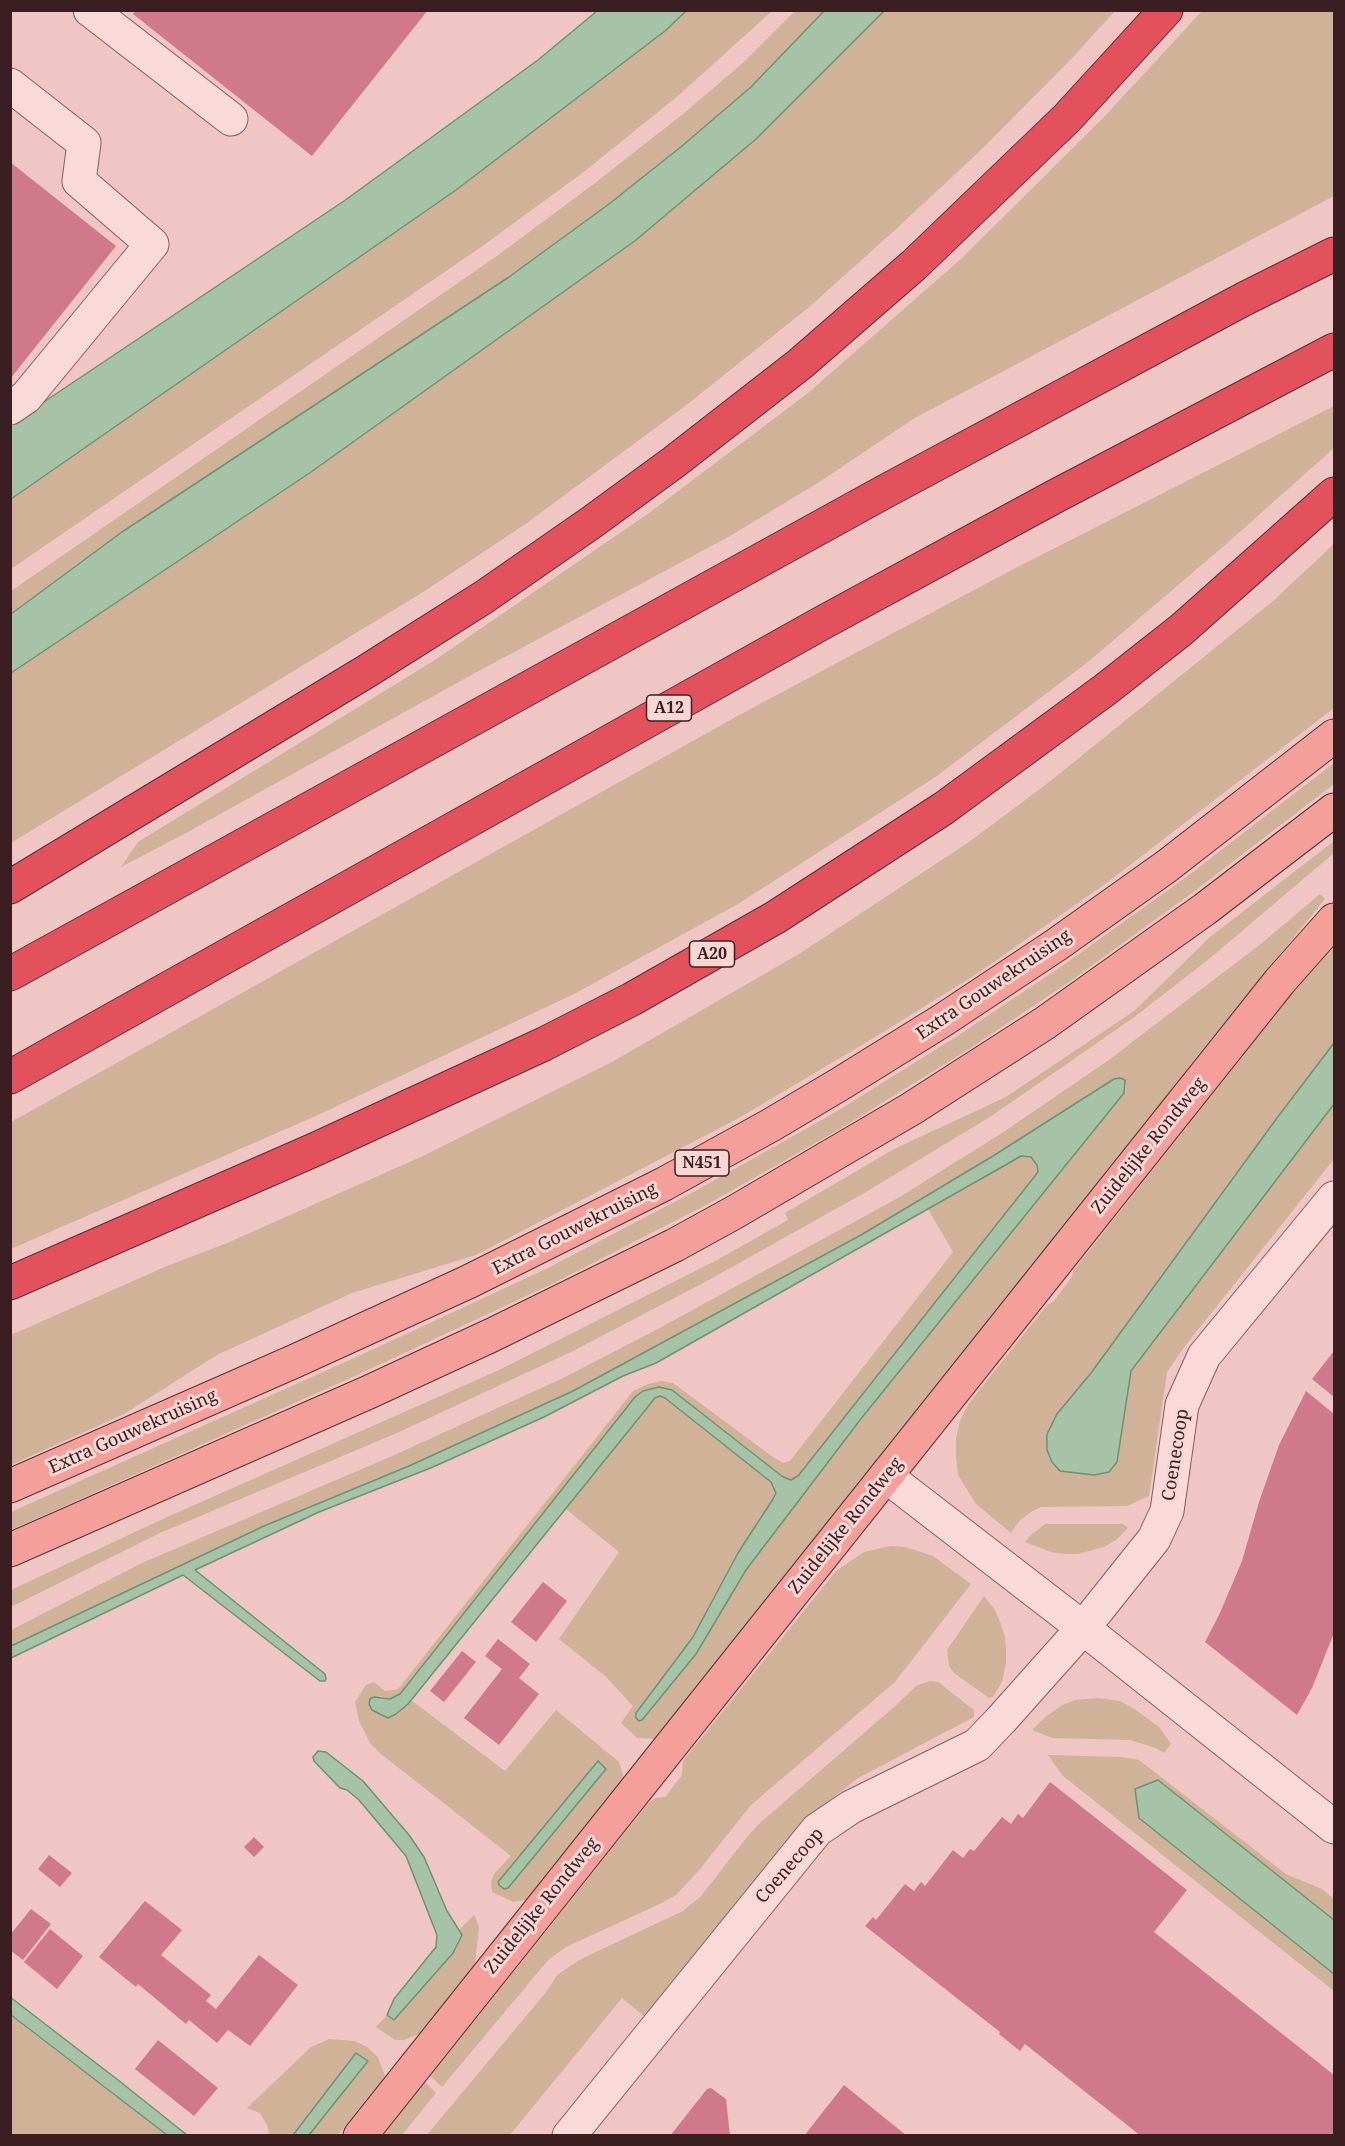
<!DOCTYPE html>
<html>
<head>
<meta charset="utf-8">
<style>
	body { margin:0 }
	#map { position:relative; width:1345px; height:2146px; overflow:hidden; background:#f0c6c4; font-family:"Noto Serif",serif }
	canvas { display:block }
	.frame { position:absolute; inset:0; border:12px solid #3b1e22; pointer-events:none }
</style>
</head>
<body>
<div id="map">
<canvas width="1345" height="2146"></canvas>
<div class="frame"></div>
</div>
<script>
const c = document.querySelector('canvas').getContext('2d');
c.lineJoin = 'round';
function paint(path, color) { c.fillStyle = color; c.fill(path, 'evenodd'); }
const poly = rows => new Path2D(rows.map(r => 'M' + r).join(''));
function strokePath(path, color, width, dash) { c.strokeStyle = color; c.lineWidth = width; c.lineCap = dash ? 'butt' : 'round'; c.setLineDash(dash || []); c.stroke(path); }
function write(font, color, halo, rows, align = 'center') {
  c.font = font + ' "Noto Serif",serif'; c.lineWidth = 6; c.setLineDash([]); c.textBaseline = 'middle'; c.strokeStyle = halo; c.fillStyle = color; for (const [text, x, y, turn = 0] of rows) {
    c.save(); c.translate(x, y); c.rotate((+turn || 0) * Math.PI / 180); c.textAlign = isNaN(turn) ? turn : align; if (halo) c.strokeText(text, 0, 0); c.fillText(text, 0, 0); c.restore();
  }
}
const green = poly([
	[686,11,772,11,679,95,585,171,484,245,11,569,10,499,456,190,665,31],
	[795,11,825,11,751,87,682,146,609,204,509,277,122,532,11,614,11,591,497,256,595,183,683,114,744,62],
	[884,11,1115,11,1071,59,982,149,895,230,808,308,689,403,527,523,420,594,11,843,10,673,311,472,636,240,756,139],
	[1202,11,1334,11,1334,196,913,419,821,481,730,536,475,673,186,833,121,867,138,842,435,660,649,513,808,393,962,258,1104,117],
	[1334,406,1334,448,1225,545,1088,662,937,776,738,904,576,993,318,1115,11,1249,11,1122,741,714,1006,573],
	[1334,544,1334,708,1108,882,978,973,877,1036,739,1118,476,1255,352,1293,217,1355,124,1414,11,1465,11,1335,167,1266,227,1243,423,1156,612,1062,799,954,969,842,1048,783,1273,601],
	[1334,763,1334,784,1196,890,1072,980,966,1051,840,1129,708,1204,552,1284,366,1371,11,1530,11,1512,363,1354,548,1268,701,1188,834,1113,959,1035,1065,964,1189,875],
	[1334,841,1334,853,1209,959,1133,1018,993,1115,866,1192,707,1281,571,1352,397,1433,160,1533,11,1607,11,1590,165,1518,499,1370,717,1260,788,1220,785,1213,894,1149,1006,1097,1134,1011,1210,937],
	[1320,894,1325,899,1197,1056,1118,1161,655,1739,637,1738,621,1723,633,1706,605,1676,559,1639,619,1552,566,1509,655,1397,660,1396,665,1398,771,1482,775,1487,776,1493,773,1499,738,1553,693,1638,636,1713,639,1721,642,1720,696,1654,746,1570,860,1420,1124,1093,1126,1085,1114,1079,993,1156,861,1235,573,1391,409,1466,264,1526,11,1646,11,1630,142,1563,390,1457,563,1378,654,1331,898,1198,1002,1133,1106,1062,1262,943],
	[1334,947,1334,1043,1277,1118,1091,1373,1057,1414,1124,1419,1131,1372,1334,1104,1334,1159,1185,1346,1167,1372,1149,1496,1127,1506,1041,1507,1031,1512,1020,1520,1011,1533,976,1504,958,1475,956,1457,956,1438,960,1421,969,1403,1047,1305,1053,1302,1072,1277,1073,1271,1296,989],
	[1021,1156,1031,1157,1037,1165,1038,1172,798,1476,791,1480,783,1477,672,1390,635,1397,399,1694,390,1699,380,1696,370,1707,384,1717,397,1714,411,1700,505,1771,556,1710,619,1762,624,1778,526,1900,513,1902,492,1892,491,1882,494,1874,511,1856,381,1754,370,1743,359,1721,355,1702,366,1685,374,1682,385,1691,395,1690,399,1688,633,1391,648,1384,661,1381,673,1383,773,1457,783,1463,790,1461,953,1252,928,1209],
	[597,1762,606,1769,508,1888,507,1889,499,1886,498,1882],
	[1045,1524,1123,1524,1128,1528,1116,1540,1104,1547,1078,1554,1064,1554,1051,1552,1025,1542,1032,1534],
	[890,1546,905,1547,933,1556,971,1584,895,1682,751,1805,700,1869,676,1895,662,1903,566,1947,549,1959,442,2087,430,2076,648,1804,655,1798,665,1797,682,1775,683,1761,836,1571,864,1552],
	[984,1596,995,1610,1000,1622,1005,1637,1006,1650,1006,1663,1002,1682,993,1697,989,1698,954,1673,949,1666,947,1650],
	[930,1681,938,1682,974,1710,974,1717,858,1778,805,1820,647,2019,622,1998,510,2135,426,2136,547,1991,557,1975,581,1959,683,1911,701,1896,747,1837,761,1822,894,1707,916,1686],
	[1098,1698,1120,1701,1136,1710,1159,1727,1171,1744,1164,1753,1156,1748,1130,1740,1052,1738,1032,1730,1044,1718,1062,1705,1075,1700],
	[1048,1755,1121,1757,1139,1760,1286,1874,1322,1889,1334,1899,1334,1920,1158,1780,1139,1818,1334,1974,1334,1991,1063,1776],
	[474,1915,479,1926,475,1964,419,2034,404,2040,395,2040,376,2027,387,2015,394,2020,462,1935,459,1930],
	[10,2015,38,2037,167,2135,11,2135],
	[329,2039,354,2041,367,2047,378,2057,385,2076,338,2135,309,2135,368,2061,357,2053,293,2135,269,2135,268,2127,260,2113,247,2108,311,2047],
	[425,2082,436,2093,402,2135,383,2135]
]);
const water = poly([
	[825,10,884,11,756,139,636,240,311,472,11,673,11,614,122,532,509,277,609,204,682,146,751,87,825,10],
	[597,11,686,11,665,31,456,190,11,499,11,424,344,201,538,60,597,11],
	[1334,1043,1334,1104,1131,1371,1117,1462,1109,1472,1094,1475,1060,1471,1052,1462,1047,1450,1047,1434,1057,1414,1091,1373,1277,1118,1334,1043],
	[1120,1078,1125,1080,1124,1093,860,1420,746,1570,696,1654,642,1720,639,1721,636,1718,636,1713,693,1637,738,1553,773,1499,776,1493,771,1482,665,1398,660,1396,655,1398,408,1704,396,1714,388,1718,372,1710,369,1704,370,1699,374,1697,390,1699,400,1694,635,1397,643,1391,659,1387,672,1390,783,1477,791,1480,798,1476,1038,1172,1037,1165,1031,1157,1021,1156,1009,1163,656,1363,623,1376,544,1417,433,1467,319,1512,195,1570,325,1674,326,1679,325,1681,320,1681,183,1575,11,1658,11,1646,264,1526,409,1466,573,1391,861,1235,993,1156,1114,1079,1120,1078],
	[318,1751,326,1752,363,1781,409,1835,424,1857,447,1911,462,1935,453,1953,394,2020,387,2015,394,1999,436,1947,437,1935,406,1856,359,1800,347,1790,340,1788,314,1761,313,1757,318,1751],
	[598,1761,606,1769,508,1888,504,1889,499,1885,498,1882,598,1761],
	[1158,1780,1334,1920,1334,1974,1139,1818,1135,1789,1158,1780],
	[10,1997,118,2080,187,2135,167,2135,11,2015,10,1997],
	[356,2053,368,2061,309,2135,293,2135,356,2053]
]);
const building = poly([
	[136,10,428,10,312,156,133,14],
	[10,162,116,246,10,379],
	[1334,1351,1334,1397,1312,1379],
	[1306,1391,1334,1414,1334,1633,1312,1688,1297,1715,1205,1642,1219,1615,1242,1561,1259,1502,1279,1445],
	[543,1582,567,1601,536,1642,511,1622],
	[498,1639,530,1664,519,1678,539,1694,499,1745,464,1718,502,1669,485,1656],
	[462,1651,476,1662,444,1702,430,1691],
	[1050,1782,1187,1890,1154,1932,1334,2075,1334,2136,1141,2136,1025,2044,1020,2051,999,2034,1000,2032,865,1926,873,1917,876,1920,905,1884,914,1891,921,1882,925,1886,953,1850,963,1858,970,1849,974,1851,1002,1817,1011,1824,1018,1814,1023,1818],
	[254,1837,264,1847,254,1857,244,1847],
	[49,1855,72,1873,60,1887,38,1869],
	[145,1901,182,1930,161,1955,211,1995,206,2001,216,2009,259,1955,298,1985,250,2046,228,2030,217,2043,189,2020,186,2024,138,1984,136,1987,99,1957],
	[31,1909,51,1924,23,1960,10,1950,10,1935],
	[50,1929,83,1956,57,1989,24,1962],
	[158,2040,218,2088,194,2116,135,2069],
	[844,2085,907,2136,804,2136],
	[711,2088,726,2099,730,2136,670,2136,707,2089]
]);
const minor = poly([
	[90,10,231,119],
	[10,85,84,143,79,181,152,244,26,397,10,408],
	[886,1476,1083,1628,1334,1827],
	[569,2136,817,1830,851,1807,977,1745,1001,1720,1083,1628,1154,1539,1167,1511,1182,1405,1204,1356,1334,1198]
]);
const major = poly([
	[10,1486,295,1361,468,1282,664,1184,771,1125,840,1084,943,1020,1056,945,1167,866,1334,736],
	[10,1550,369,1392,492,1335,675,1245,735,1212,911,1109,1045,1023,1205,909,1334,810],
	[360,2136,1280,981,1334,920]
]);
const highway = poly([
	[10,887,367,671,484,597,592,522,674,462,800,364,914,265,1067,118,1166,10],
	[10,974,884,492,1244,299,1334,254],
	[10,1077,822,623,1052,498,1334,350],
	[10,1283,316,1149,544,1044,632,999,776,917,944,808,1106,689,1181,630,1334,494]
]);
const shields = [
	[669,708,45],
	[712,954,45],
	[702,1163,54]
];
const shieldNames = [
	["A12",669,708],
	["A20",712,954],
	["N451",702,1163]
];
const streetNames = [
	["Extra Gouwekruising",994,985,-34],
	["Zuidelijke Rondweg",1149,1146,-51],
	["Extra Gouwekruising",575,1229,-27],
	["Extra Gouwekruising",133,1432,-24],
	["Coenecoop",1176,1455,-81],
	["Zuidelijke Rondweg",846,1526,-51],
	["Coenecoop",790,1866,-49],
	["Zuidelijke Rondweg",542,1906,-51]
];
paint(green, '#cfb297');
paint(water, '#a6c3a8');
strokePath(water, '#6c9270', 1.5);
paint(building, '#d0788c');
strokePath(minor, '#8c595f', 35);
strokePath(major, '#592e35', 35);
strokePath(highway, '#592e35', 35);
strokePath(minor, '#fadad8', 33);
strokePath(major, '#f59f9a', 33);
strokePath(highway, '#e3515d', 33);
for (const [x, y, w] of shields) { const box = new Path2D(); box.roundRect(x - w / 2, y - 13, w, 26, 4.5); c.fillStyle = '#f7d6d4'; c.fill(box); strokePath(box, '#3b1e22', 1.5); }
write('bold 16px', '#3b1e22', null, shieldNames);
write('18px', '#3b1e22', '#f7d6d4', streetNames);
</script>
</body>
</html>
